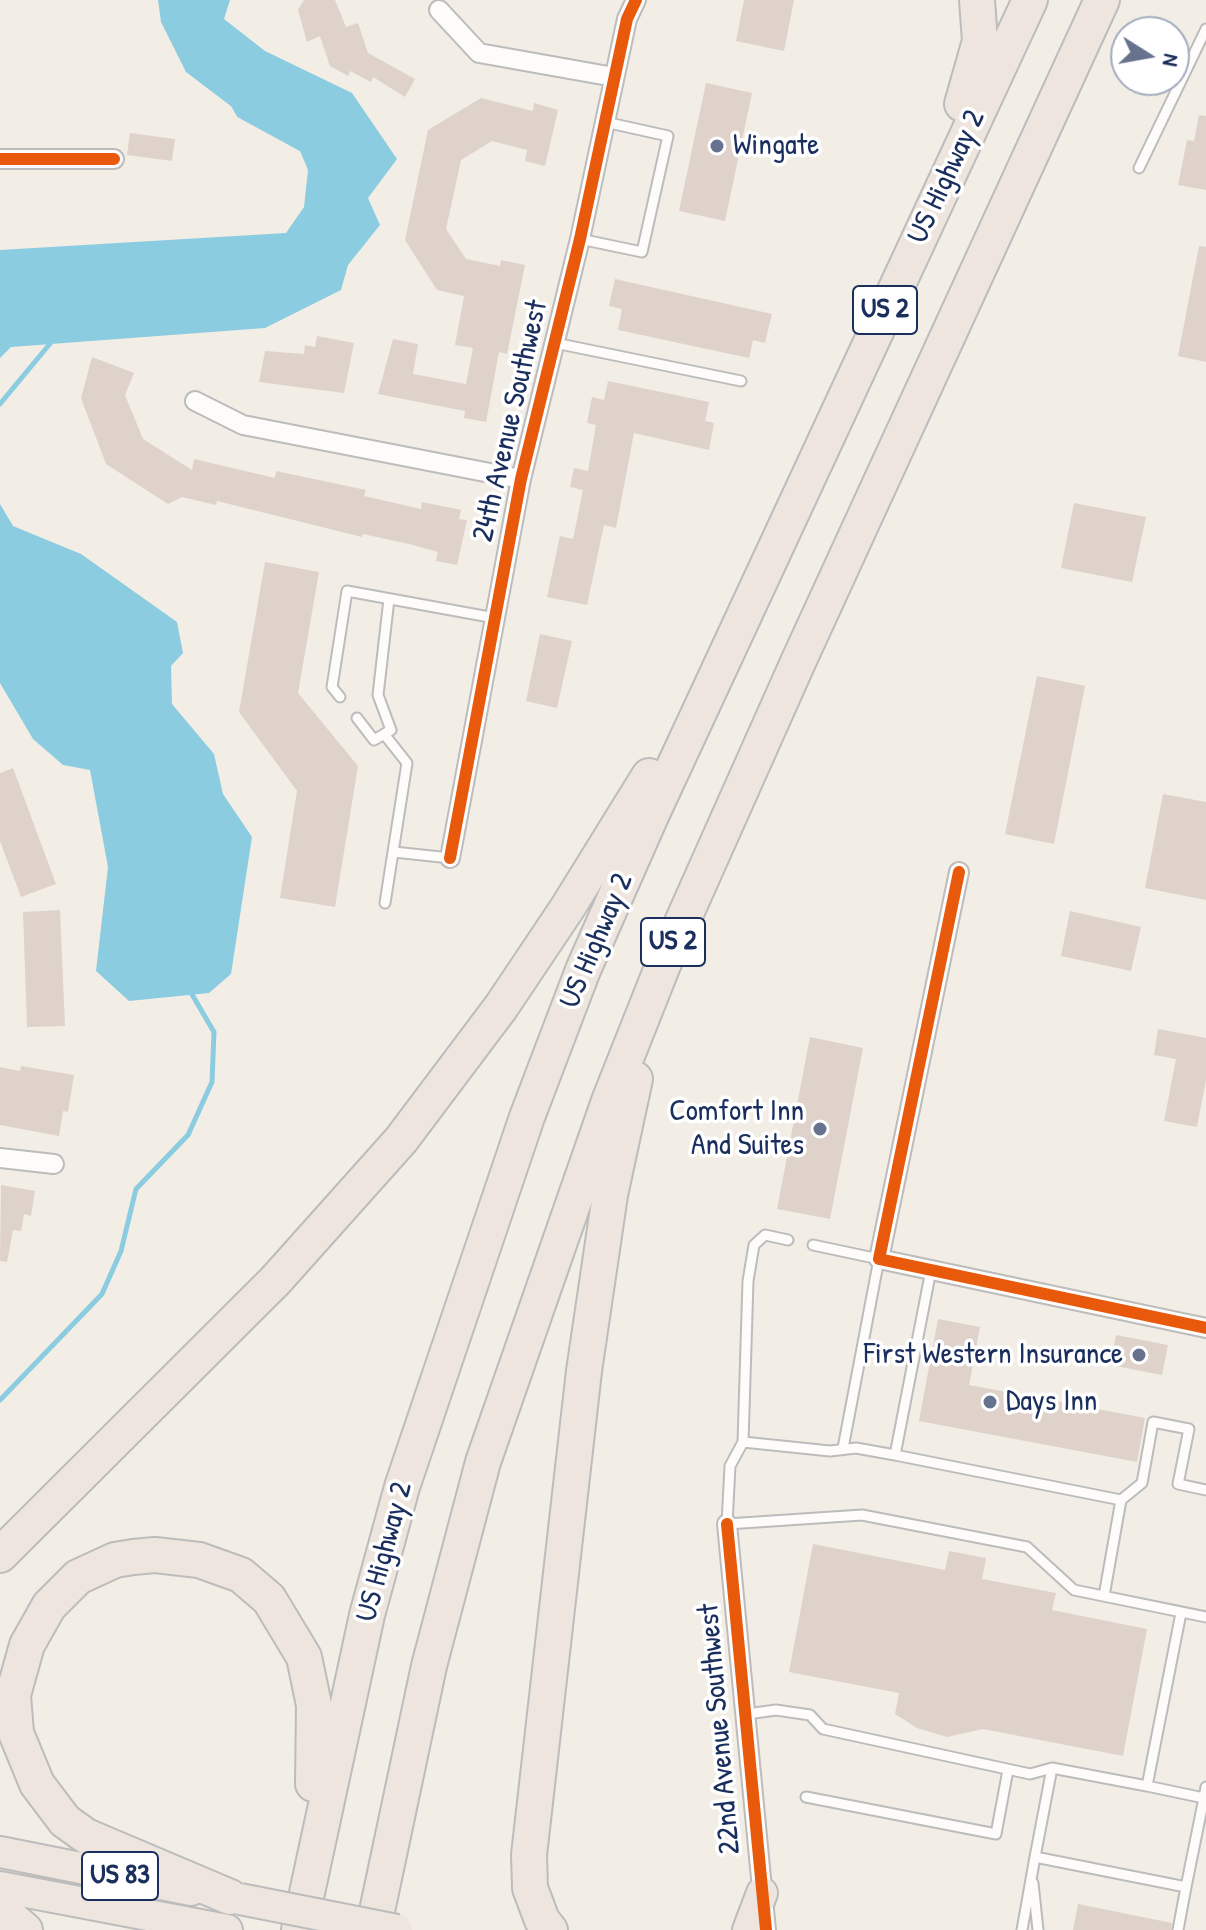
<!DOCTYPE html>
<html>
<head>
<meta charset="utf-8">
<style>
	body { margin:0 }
	#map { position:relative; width:1206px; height:1930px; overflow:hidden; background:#f2eee6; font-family:"Patrick Hand",sans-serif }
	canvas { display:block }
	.north { position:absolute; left:1110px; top:16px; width:80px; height:80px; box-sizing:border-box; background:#fff; border:2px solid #a4acbf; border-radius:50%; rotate:101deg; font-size:22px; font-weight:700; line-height:32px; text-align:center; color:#1b2f5e }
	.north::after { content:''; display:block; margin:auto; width:28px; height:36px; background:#66728e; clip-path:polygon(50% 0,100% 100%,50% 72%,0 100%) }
</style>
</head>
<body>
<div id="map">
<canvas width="1206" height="1930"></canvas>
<div class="north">N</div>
</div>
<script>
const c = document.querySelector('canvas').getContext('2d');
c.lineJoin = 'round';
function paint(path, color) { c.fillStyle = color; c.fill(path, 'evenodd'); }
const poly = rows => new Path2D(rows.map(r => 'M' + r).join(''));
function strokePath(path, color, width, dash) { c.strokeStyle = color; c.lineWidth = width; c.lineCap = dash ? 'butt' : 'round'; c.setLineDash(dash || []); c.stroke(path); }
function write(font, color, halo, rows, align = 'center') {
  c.font = font + ' "Patrick Hand",sans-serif'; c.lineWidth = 7; c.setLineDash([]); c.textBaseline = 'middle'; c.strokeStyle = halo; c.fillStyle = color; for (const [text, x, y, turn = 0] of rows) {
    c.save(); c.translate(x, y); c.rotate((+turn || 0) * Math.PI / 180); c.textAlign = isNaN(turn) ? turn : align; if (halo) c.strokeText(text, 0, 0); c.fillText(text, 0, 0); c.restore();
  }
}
const water = poly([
	[158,0,230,0,224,19,265,51,352,93,397,159,368,198,380,225,348,265,341,290,265,328,11,347,0,358,0,250,286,233,304,207,308,170,298,146,244,116,186,72,161,22],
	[0,504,13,526,81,554,177,622,183,653,171,666,172,704,214,754,223,794,252,837,231,974,209,993,129,1001,96,971,108,867,90,770,63,765,33,739,0,683]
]);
const stream = poly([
	[234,106,239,115,305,151],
	[0,404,53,340],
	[0,1400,102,1294,121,1251,136,1189,188,1135,212,1082,214,1032,190,991]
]);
const building = poly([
	[304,0,335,0,346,27,358,23,368,53,415,79,405,97,373,77,371,82,350,71,348,76,330,66,320,36,307,42,298,10],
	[744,0,794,0,784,51,736,41],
	[706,83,752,93,725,221,679,211],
	[481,98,533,111,534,103,558,110,545,166,525,161,527,150,492,141,461,160,446,229,466,259,500,266,501,260,525,265,507,354,499,352,486,422,464,418,465,411,378,394,393,339,418,344,413,374,466,384,473,348,455,345,464,296,437,290,405,240,428,130],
	[1199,115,1206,116,1206,190,1178,185,1187,140,1194,141],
	[130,133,175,139,172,161,127,155],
	[1199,246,1206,247,1206,362,1178,356],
	[615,279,772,314,765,343,753,340,749,358,618,330,622,309,609,306],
	[317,336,354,343,344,393,259,382,265,351,304,354,305,345,315,347],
	[92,357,134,373,125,395,143,439,192,470,194,459,275,478,276,471,366,490,364,496,421,509,422,502,461,510,459,519,467,520,457,565,436,561,438,552,409,544,363,534,362,537,217,501,216,505,182,497,168,504,106,464,81,398],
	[608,381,709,402,705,421,714,423,709,450,634,433,616,528,604,525,587,605,547,597,560,536,573,539,583,490,570,487,574,468,588,471,596,425,587,423,592,397,604,400],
	[1074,503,1146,517,1132,582,1061,568],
	[265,562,319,572,298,693,358,766,335,907,280,898,297,791,239,712],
	[540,634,572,641,557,708,526,701],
	[1037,676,1085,686,1054,844,1005,834],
	[13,768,56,884,21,897,0,841,0,773],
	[1163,794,1206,802,1206,900,1145,888],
	[60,910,65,1026,27,1027,23,912],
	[1070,911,1141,927,1131,971,1061,956],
	[1158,1029,1206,1038,1206,1080,1197,1127,1164,1121,1176,1059,1154,1055],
	[810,1037,863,1048,830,1219,777,1209],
	[21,1066,74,1075,68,1112,63,1111,59,1136,0,1125,0,1067,20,1071],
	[1,1185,35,1191,31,1216,24,1214,21,1231,13,1230,7,1262,0,1261],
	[938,1319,980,1327,969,1385,1145,1418,1137,1462,919,1421],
	[1116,1335,1168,1345,1162,1375,1110,1365],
	[813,1544,945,1570,949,1551,986,1558,982,1579,1056,1593,1052,1610,1147,1629,1123,1756,983,1729,947,1737,917,1728,895,1714,899,1693,789,1672],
	[1078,1904,1172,1923,1171,1930,1073,1930]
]);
const service = poly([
	[1139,168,1206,29],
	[580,239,642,252,668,136,605,122],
	[555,343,741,381],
	[340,697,332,687,347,591,495,618],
	[357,718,374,740,391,730,378,695,389,599],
	[384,734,407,763,385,903],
	[394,852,450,858],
	[788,1240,765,1235,754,1245,748,1281,743,1442,730,1466,727,1524,862,1515,1027,1547,1074,1590,1206,1617],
	[813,1245,879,1259,843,1448],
	[931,1270,895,1455,1121,1500,1104,1596],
	[743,1442,830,1451,856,1448,895,1455],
	[1121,1500,1142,1483,1153,1422,1189,1429,1178,1484,1206,1490],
	[1181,1613,1147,1786,1204,1798,1206,1787],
	[747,1714,776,1710,810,1715,823,1729,1030,1774,1052,1768],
	[1147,1786,1052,1768,1035,1857,1186,1887,1204,1798],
	[806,1797,996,1834,1008,1770],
	[1033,1883,1038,1930],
	[1022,1930,1035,1857],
	[1178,1930,1186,1887]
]);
const minor = poly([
	[439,10,479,53,614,77],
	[0,159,114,159],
	[195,401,243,425,521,479],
	[450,858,521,479,580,239,627,19,636,0],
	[959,872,879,1259,1206,1328],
	[0,1158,54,1164],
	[727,1524,766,1930]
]);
const trunk = poly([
	[0,1852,191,1890],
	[0,1887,227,1930],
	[748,1930,762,1893]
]);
const motorway = poly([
	[962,104,980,41,977,0],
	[0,1555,275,1281,401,1140,501,1007,568,907,649,776],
	[230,1897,86,1836,65,1821,37,1784,16,1733,13,1695,27,1645,49,1606,78,1577,115,1560,133,1557,155,1555,199,1560,241,1575,269,1599,304,1657,314,1705,313,1784],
	[0,1909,25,1930],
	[299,1930,367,1615,402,1487,527,1117,583,970,651,816,1030,0],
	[373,1930,429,1666,483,1462,609,1101,663,965,799,660,1102,0],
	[550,1930,542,1920,530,1888,529,1855,584,1371,610,1195,635,1079]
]);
const trunkBridge = poly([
	[240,1899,397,1930]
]);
const cycleway = poly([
	[0,159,114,159],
	[450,858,521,479,580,239,627,19,636,0],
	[959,872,879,1259,1206,1328],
	[727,1524,766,1930]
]);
const markers = [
	[717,146,8,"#66728e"],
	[820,1129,8,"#66728e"],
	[1139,1355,8,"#66728e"],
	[990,1402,8,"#66728e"]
];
const shields = [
	[885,310,64],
	[673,942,64],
	[120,1876,76]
];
const shieldNames = [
	["US 2",885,310],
	["US 2",673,942],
	["US 83",120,1876]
];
const poiNames = [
	["Wingate",733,146],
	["Comfort Inn",804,1112,"right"],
	["And Suites",804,1146,"right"],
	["First Western Insurance",1123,1355,"right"],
	["Days Inn",1006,1402]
];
const streetNames = [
	["US Highway 2",947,177,-65],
	["24th Avenue Southwest",511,421,-77],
	["US Highway 2",597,941,-67],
	["US Highway 2",385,1552,-75],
	["22nd Avenue Southwest",720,1729,-95]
];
paint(water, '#8bcce0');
strokePath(stream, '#8bcce0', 5);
paint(building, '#ded2cb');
strokePath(service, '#bcbcbc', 13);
strokePath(minor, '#bcbcbc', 22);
strokePath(trunk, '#bcbcbc', 34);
strokePath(motorway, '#bcbcbc', 38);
strokePath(service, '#fdfcfb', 9);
strokePath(minor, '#fdfcfb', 18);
strokePath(trunk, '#eee6de', 30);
strokePath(motorway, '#eee6de', 34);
strokePath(trunkBridge, '#bcbcbc', 34, []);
strokePath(trunkBridge, '#eee6de', 30);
strokePath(cycleway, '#e8590c', 12);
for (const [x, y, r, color] of markers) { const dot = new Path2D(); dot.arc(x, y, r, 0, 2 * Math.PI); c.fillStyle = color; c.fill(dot); strokePath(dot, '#fff', 3); }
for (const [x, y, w] of shields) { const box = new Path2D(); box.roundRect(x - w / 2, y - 24, w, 48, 6); c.fillStyle = '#fff'; c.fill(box); strokePath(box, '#1b2f5e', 2); }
write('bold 28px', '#1b2f5e', null, shieldNames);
write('30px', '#1b2f5e', '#fff', poiNames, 'left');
write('30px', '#1b2f5e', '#fff', streetNames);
</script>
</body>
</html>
